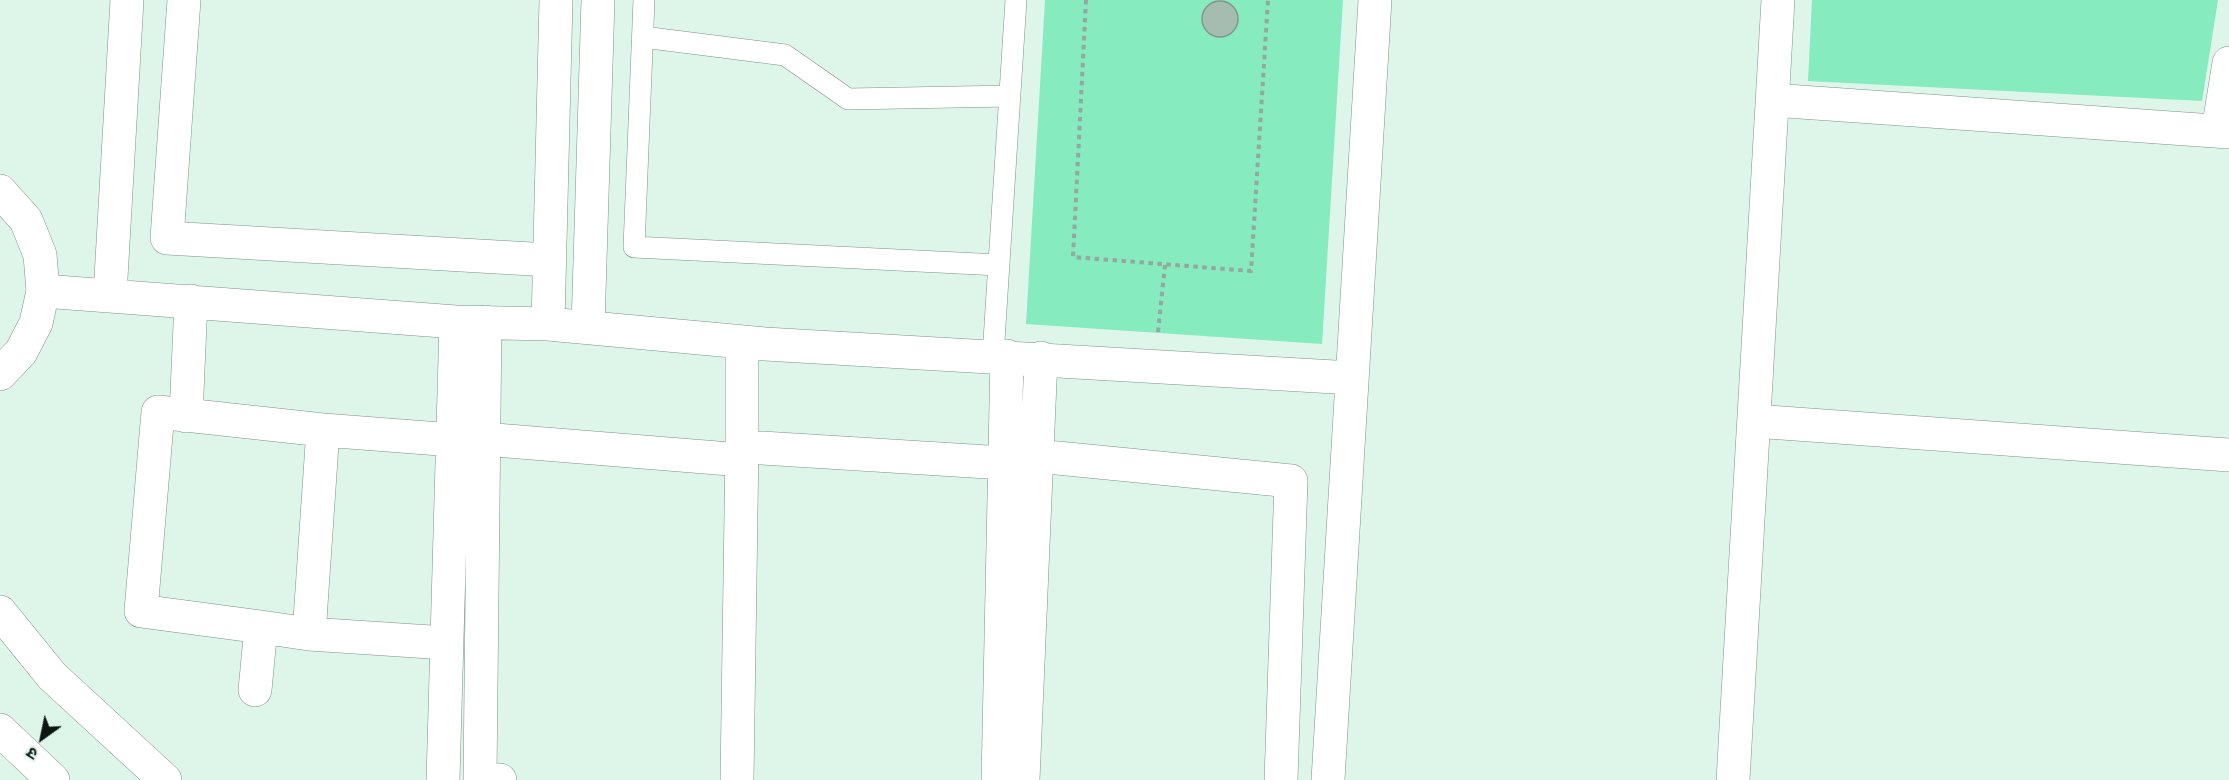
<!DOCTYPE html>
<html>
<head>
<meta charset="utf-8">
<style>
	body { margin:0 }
	#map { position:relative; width:2229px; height:780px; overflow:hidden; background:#def6ea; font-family:Roboto,"Noto Sans Devanagari",sans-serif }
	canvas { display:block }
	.north { position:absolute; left:12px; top:708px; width:60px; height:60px; -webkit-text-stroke:4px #def6ea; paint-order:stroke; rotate:213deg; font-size:16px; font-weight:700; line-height:24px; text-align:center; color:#0e1612 }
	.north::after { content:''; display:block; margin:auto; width:21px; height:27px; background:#0e1612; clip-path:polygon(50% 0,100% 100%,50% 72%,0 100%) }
</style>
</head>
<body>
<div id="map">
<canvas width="2229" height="780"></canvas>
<div class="north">उ</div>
</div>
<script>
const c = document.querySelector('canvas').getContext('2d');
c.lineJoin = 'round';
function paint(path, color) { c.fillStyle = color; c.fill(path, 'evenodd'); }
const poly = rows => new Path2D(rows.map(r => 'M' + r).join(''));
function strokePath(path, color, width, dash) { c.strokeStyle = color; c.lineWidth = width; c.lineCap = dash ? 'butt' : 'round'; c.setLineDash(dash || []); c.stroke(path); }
const green = poly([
	[1045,0,1343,0,1322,344,1026,324],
	[1812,0,2218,0,2202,101,1808,81]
]);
const building = poly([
	'1202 19a18 18 0 1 1 36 0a18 18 0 1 1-36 0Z'
]);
const path = poly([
	[1086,0,1073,257,1251,271,1268,0],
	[1158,332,1165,265]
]);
const lane = poly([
	[644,0,634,247,999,265],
	[643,37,785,55,848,99,1010,96],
	[993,356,1016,0]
]);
const street = poly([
	[184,0,167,238,549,260],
	[1772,100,2229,132],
	[2218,131,2229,63],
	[43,291,456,322,548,324,765,344,1352,378],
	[110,295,127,0],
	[485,322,480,779,500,780],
	[548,324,556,0],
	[588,327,598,0],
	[186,416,191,301],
	[1754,421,2229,455],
	[483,439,742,460],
	[762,448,1004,463],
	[1037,456,1291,481,1281,780],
	[261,627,141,611,158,412,323,430],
	[446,643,309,634,323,430,453,440],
	[255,690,261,627,309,634],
	[443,780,456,322],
	[737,780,742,445,742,342],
	[998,780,1007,356],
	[1023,780,1041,358],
	[1328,780,1375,0],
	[1733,780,1778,0]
]);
const secondary = poly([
	[0,191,26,220,40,255,43,291,36,323,21,352,0,374],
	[0,612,52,676,165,780],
	[0,730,53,780]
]);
paint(green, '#86ebbe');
paint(building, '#a5bcb0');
strokePath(building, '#82988d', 1.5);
strokePath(lane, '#7c9287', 22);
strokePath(street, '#7c9287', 34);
strokePath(secondary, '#7c9287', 34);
strokePath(path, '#95a89f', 4, [4.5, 4.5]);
strokePath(lane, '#fff', 21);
strokePath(street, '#fff', 33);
strokePath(secondary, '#fff', 33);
</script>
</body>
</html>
